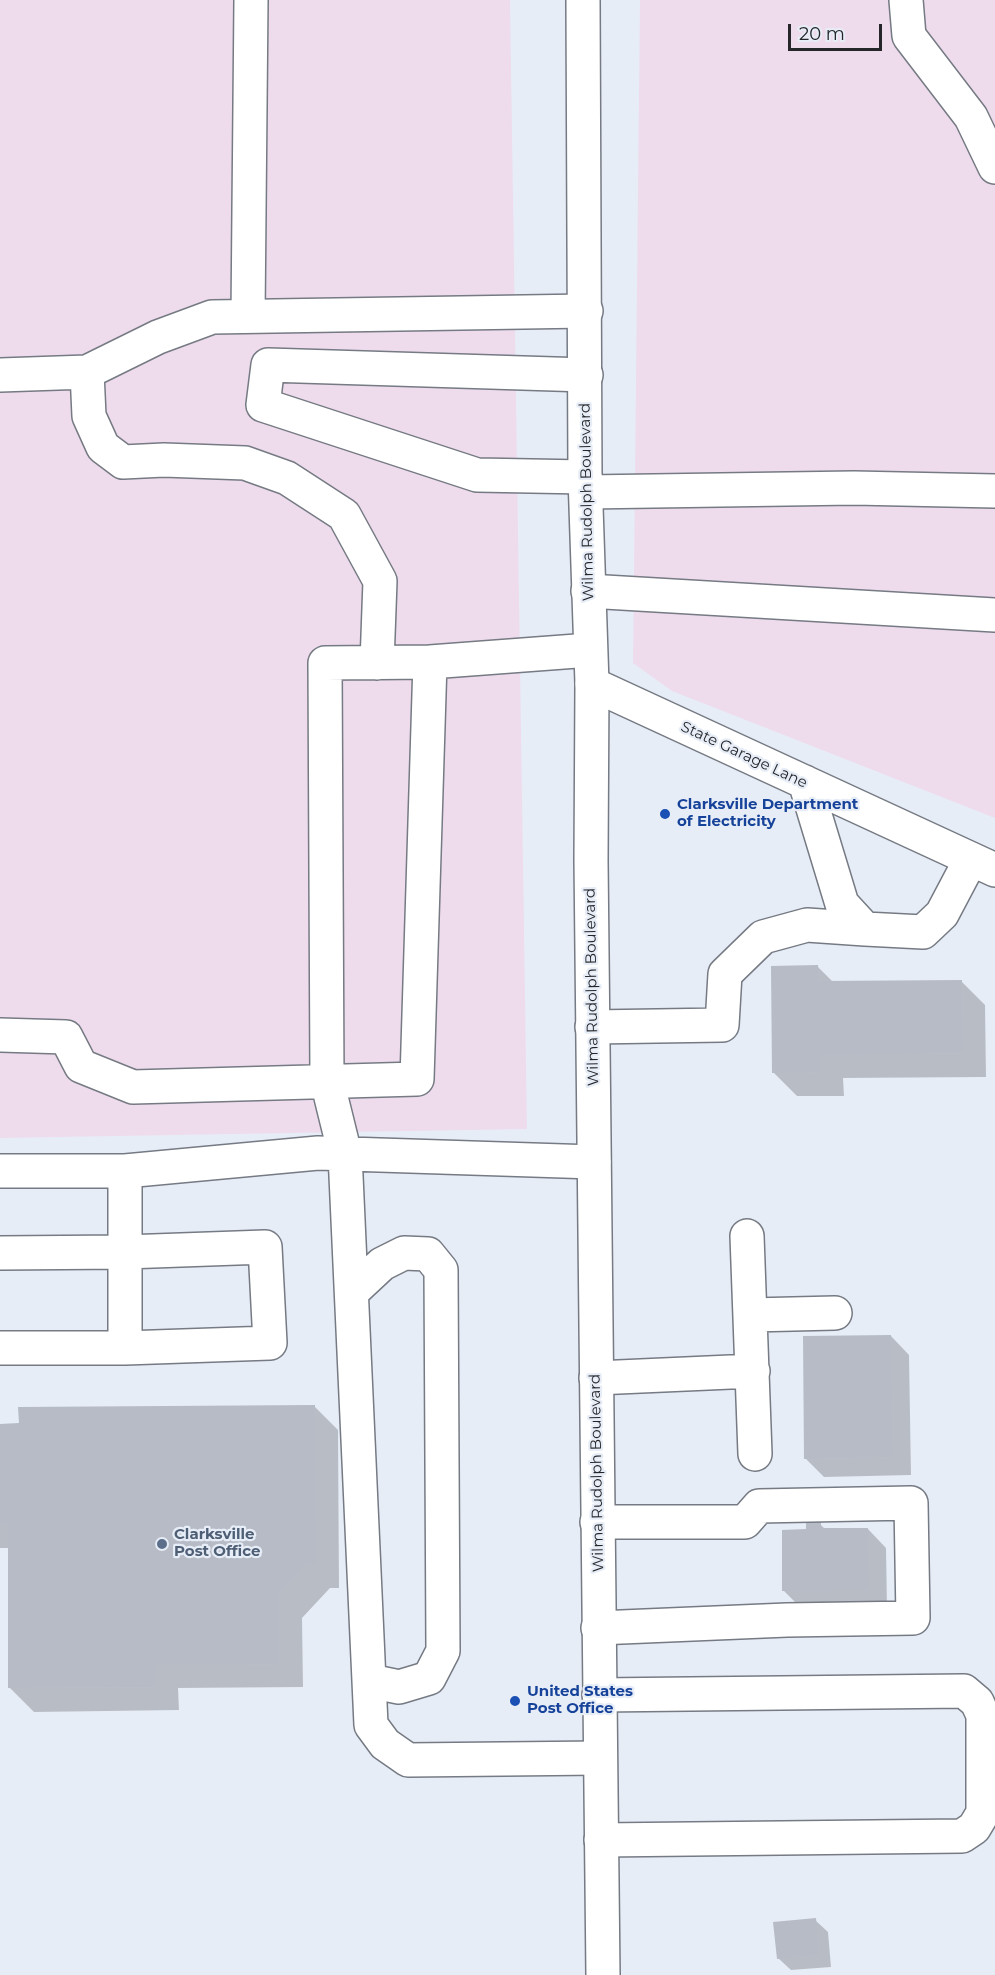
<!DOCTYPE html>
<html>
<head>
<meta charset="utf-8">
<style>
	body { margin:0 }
	#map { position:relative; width:995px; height:1975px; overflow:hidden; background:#e7edf7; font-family:Montserrat,sans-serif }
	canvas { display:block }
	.scale { position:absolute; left:788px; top:24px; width:94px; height:27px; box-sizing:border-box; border:3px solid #24262a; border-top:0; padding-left:8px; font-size:18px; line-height:21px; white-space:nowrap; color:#24262a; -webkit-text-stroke:4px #e7edf7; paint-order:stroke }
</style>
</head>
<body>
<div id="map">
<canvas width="995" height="1975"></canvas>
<div class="scale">20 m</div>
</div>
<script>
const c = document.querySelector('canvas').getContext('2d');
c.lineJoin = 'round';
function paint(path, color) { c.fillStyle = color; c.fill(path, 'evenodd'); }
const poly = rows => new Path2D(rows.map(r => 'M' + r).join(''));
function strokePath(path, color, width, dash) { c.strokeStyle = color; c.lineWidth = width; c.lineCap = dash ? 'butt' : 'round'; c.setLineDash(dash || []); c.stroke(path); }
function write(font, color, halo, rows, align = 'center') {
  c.font = font + ' Montserrat,sans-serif'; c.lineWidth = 4.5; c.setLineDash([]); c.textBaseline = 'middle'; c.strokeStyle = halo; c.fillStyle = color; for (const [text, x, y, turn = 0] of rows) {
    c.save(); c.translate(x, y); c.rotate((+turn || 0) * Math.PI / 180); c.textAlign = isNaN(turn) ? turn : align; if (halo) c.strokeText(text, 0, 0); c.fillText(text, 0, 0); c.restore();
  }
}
const industrial = poly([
	[0,0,510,0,527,1129,0,1138],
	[640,0,995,0,995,818,672,691,633,663]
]);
const shadow = poly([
	[818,967,834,983,961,981,985,1005,986,1077,843,1078,844,1096,797,1096,773,1072],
	[891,1336,909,1355,911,1475,824,1477,805,1458],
	[314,1406,338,1430,339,1588,330,1588,302,1618,303,1687,178,1688,179,1710,34,1712,10,1688,9,1548,0,1548,0,1425],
	[820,1524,826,1530,868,1529,886,1548,887,1608,802,1609,783,1590,807,1531],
	[815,1920,828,1932,831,1967,791,1970,778,1958]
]);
const building = poly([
	[818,965,819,981,962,980,963,1053,820,1055,820,1072,772,1073,771,966],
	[891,1335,893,1457,804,1459,803,1336],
	[315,1405,316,1564,306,1564,279,1594,279,1664,155,1665,155,1687,8,1688,8,1524,0,1524,0,1424,19,1423,18,1407],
	[821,1522,821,1528,868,1528,869,1590,782,1591,782,1530,806,1529,806,1523],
	[816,1918,819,1955,777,1959,773,1922]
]);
const minor = poly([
	[906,0,909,36,971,117,995,167],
	[248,316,251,0],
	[87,372,89,416,103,447,123,462,164,460,245,463,287,478,344,515,380,581,377,663],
	[0,375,87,372,158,337,212,317,586,311],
	[585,477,477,475,263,405,268,365,586,375],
	[587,492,854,488,995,491],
	[588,591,995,615],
	[430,662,325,663,327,1081,345,1154,371,1725,385,1744,408,1760,600,1758],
	[592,684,995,870],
	[805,782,842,904,865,929,923,932,942,914,971,859],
	[592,1027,722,1025,725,974,763,937,807,925,865,929],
	[0,1035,66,1037,81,1066,133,1087,417,1079,430,662,590,650],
	[0,1171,125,1171,318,1153,594,1162],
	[747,1236,755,1454],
	[0,1253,125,1252,265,1247,270,1343,125,1348,125,1171],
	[352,1292,382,1264,404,1253,428,1254,441,1270,443,1651,429,1678,399,1687,370,1681],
	[751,1315,835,1313],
	[0,1348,125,1348],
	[596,1378,753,1371],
	[597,1522,745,1522,759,1506,911,1503,913,1618,787,1620,598,1628],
	[599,1695,964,1691,977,1702,983,1715,983,1813,974,1828,962,1836,601,1840]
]);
const highway = poly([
	[583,0,585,477,592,684,591,860,603,1975]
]);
const markers = [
	[665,814,6,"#1a4fb4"],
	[162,1544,6,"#5c6f8a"],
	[515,1701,6,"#1a4fb4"]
];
const streetNames = [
	["Wilma Rudolph Boulevard",587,502,-91],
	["State Garage Lane",744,755,25],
	["Wilma Rudolph Boulevard",592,987,-91],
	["Wilma Rudolph Boulevard",597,1473,-91]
];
const transitNames = [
	["Clarksville Department",677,805],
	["of Electricity",677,822],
	["United States",527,1692],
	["Post Office",527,1709]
];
const serviceNames = [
	["Clarksville",174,1535],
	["Post Office",174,1552]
];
paint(industrial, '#eedced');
paint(shadow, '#0003');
paint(building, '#b6bbc6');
strokePath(minor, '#757a83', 36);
strokePath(highway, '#757a83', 36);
strokePath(minor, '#fff', 33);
strokePath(highway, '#fff', 33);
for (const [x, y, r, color] of markers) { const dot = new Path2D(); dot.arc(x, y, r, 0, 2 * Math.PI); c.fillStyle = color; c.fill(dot); strokePath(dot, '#e7edf7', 2); }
write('15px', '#24262a', '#e7edf7', streetNames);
write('bold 15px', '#164399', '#e7edf7', transitNames, 'left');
write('bold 15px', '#4e5e75', '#e7edf7', serviceNames, 'left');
</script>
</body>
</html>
